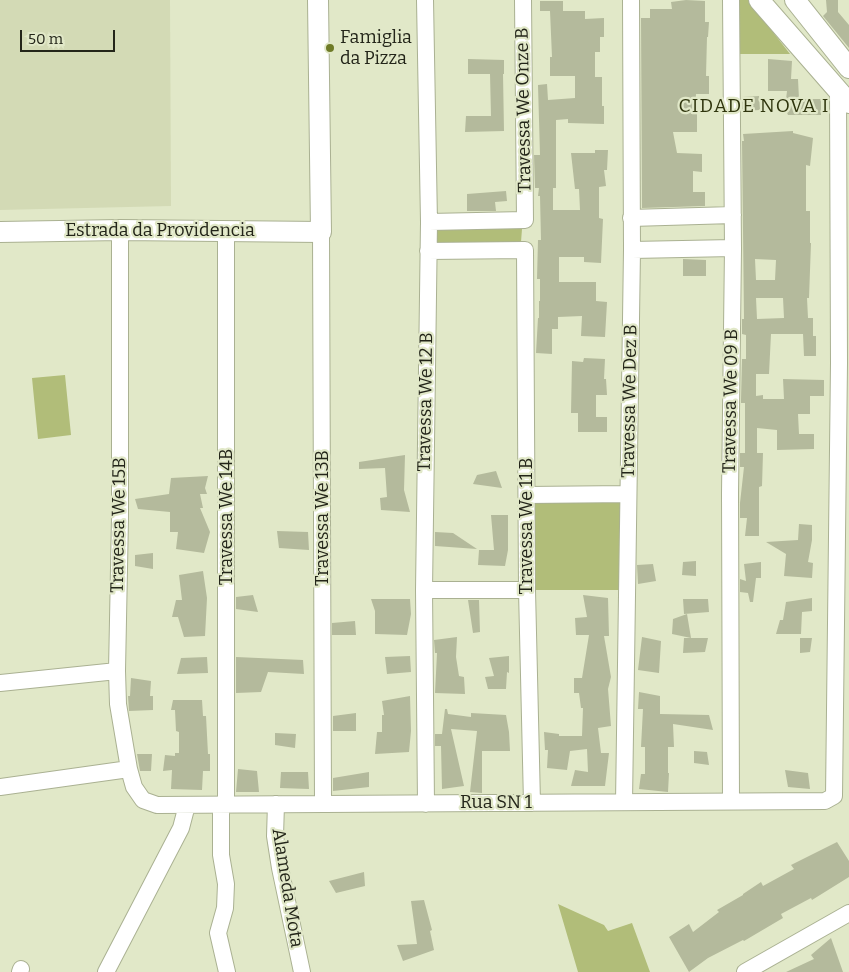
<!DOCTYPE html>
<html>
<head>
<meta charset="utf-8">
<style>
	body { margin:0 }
	#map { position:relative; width:849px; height:972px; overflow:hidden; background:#e1e8c8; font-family:Bitter,serif }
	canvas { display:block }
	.scale { position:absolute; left:20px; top:30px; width:95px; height:22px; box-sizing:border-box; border:2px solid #232519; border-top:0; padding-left:6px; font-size:15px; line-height:18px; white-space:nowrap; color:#232519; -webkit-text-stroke:4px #e1e8c8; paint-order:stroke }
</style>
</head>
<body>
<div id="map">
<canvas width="849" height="972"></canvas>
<div class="scale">50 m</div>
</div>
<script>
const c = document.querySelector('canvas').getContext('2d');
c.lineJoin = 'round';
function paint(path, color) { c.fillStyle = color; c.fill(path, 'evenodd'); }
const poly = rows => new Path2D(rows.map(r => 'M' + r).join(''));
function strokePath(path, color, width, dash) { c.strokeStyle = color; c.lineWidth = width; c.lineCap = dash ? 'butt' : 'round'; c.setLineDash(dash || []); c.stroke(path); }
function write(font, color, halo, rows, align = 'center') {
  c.font = font + ' Bitter,serif'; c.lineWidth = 4.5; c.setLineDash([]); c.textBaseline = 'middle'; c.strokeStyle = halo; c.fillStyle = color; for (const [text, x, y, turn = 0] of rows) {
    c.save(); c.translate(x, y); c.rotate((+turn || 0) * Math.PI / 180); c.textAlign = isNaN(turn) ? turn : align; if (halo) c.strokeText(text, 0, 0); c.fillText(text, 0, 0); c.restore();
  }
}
const built = poly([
	[0,0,170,0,171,206,0,210]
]);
const green = poly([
	[735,0,748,0,790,54,737,54],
	[433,229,522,229,521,242,433,242],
	[65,375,71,435,38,439,32,378],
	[533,500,623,502,623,590,536,590],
	[558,904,604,925,608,931,632,923,650,972,578,972]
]);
const building = poly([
	[686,0,705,1,705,22,709,22,708,37,707,37,706,76,709,76,709,94,696,94,695,114,697,114,697,132,673,132,677,153,702,154,702,172,693,171,693,192,705,192,705,206,642,208,641,18,650,18,650,9,672,9,671,2],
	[826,0,838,0,838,12,849,25,849,48,823,16,827,12],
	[540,1,563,1,563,11,585,11,585,19,604,18,604,37,600,37,600,52,595,52,595,77,602,77,602,106,604,106,604,124,568,123,568,119,556,120,556,188,553,188,553,210,580,210,579,189,575,189,571,153,595,153,595,150,608,150,607,170,604,170,606,186,599,187,599,218,603,219,601,263,584,262,584,257,559,257,559,282,596,282,596,301,607,302,605,337,581,336,582,316,558,317,558,329,552,329,552,354,536,353,538,318,539,318,539,301,540,301,540,279,537,279,538,240,541,240,540,196,538,196,539,188,535,188,534,155,540,155,538,85,547,84,548,100,575,98,575,76,550,76,550,57,552,57,550,11,540,11],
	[468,59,504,60,504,74,503,74,504,131,465,132,466,116,491,116,490,74,468,74],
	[768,59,792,61,791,79,798,79,799,99,821,99,821,115,788,115,785,108,787,91,768,91],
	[759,96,760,110,742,111,742,97],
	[793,131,793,133,813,138,810,166,806,165,806,211,810,211,810,243,811,243,809,298,807,298,808,318,813,318,813,336,816,336,816,356,804,356,803,334,771,334,769,374,756,374,756,396,763,395,763,399,784,399,783,379,824,380,824,396,810,396,810,414,798,414,799,434,814,434,814,449,777,450,777,430,757,428,757,453,763,453,762,486,759,487,759,536,745,536,747,518,740,518,740,503,744,467,740,467,740,453,745,453,745,403,741,403,741,400,742,359,746,359,746,335,742,334,742,319,744,319,742,141,744,141,743,134],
	[755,259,776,260,775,280,756,280],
	[756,298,783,298,784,318,757,319],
	[506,191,507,201,495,202,496,211,467,211,467,194],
	[683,259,706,260,706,276,683,276],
	[584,358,605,359,604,379,606,379,607,395,596,395,596,417,607,417,607,432,578,432,578,413,571,413,572,361,583,362],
	[405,455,404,490,410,512,381,510,380,498,387,497,385,468,359,469,359,462],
	[496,471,502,488,473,484,477,475],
	[208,476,205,488,207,494,200,494,203,508,200,508,210,532,204,553,176,549,178,532,170,532,170,512,138,509,135,499,169,494,171,478],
	[491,515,508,515,508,550,505,566,478,565,479,550,494,550],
	[799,524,812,525,812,540,808,562,813,563,812,578,784,576,786,554,766,542,798,540],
	[277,531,308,532,309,550,279,548],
	[435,532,453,533,477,549,435,546],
	[153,553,153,569,135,566,135,555],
	[696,561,696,576,682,575,683,562],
	[761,562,761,578,756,578,753,602,750,602,748,593,740,592,740,579,746,581,744,564],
	[653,564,656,581,638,584,637,565],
	[203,571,207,598,205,636,184,637,178,617,172,617,176,600,182,600,179,575],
	[253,595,258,612,236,609,236,597],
	[583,595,608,598,609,636,604,636,611,677,608,689,611,726,598,728,601,753,609,753,605,786,571,786,575,770,588,772,587,749,570,751,567,770,547,768,548,750,545,750,544,732,559,734,559,736,582,736,583,708,581,708,579,693,574,693,574,678,582,678,589,635,576,635,575,618,587,617],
	[812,598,812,611,802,612,801,634,776,634,780,620,783,620,786,602],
	[371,599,410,599,411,614,407,635,375,634,375,611],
	[683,599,708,599,709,612,684,614],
	[468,600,479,600,480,632,473,633],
	[687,614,691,638,672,634,673,619],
	[355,621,356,635,332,635,332,623],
	[457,637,456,657,459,676,464,677,465,694,435,693,437,653,435,653,434,640],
	[642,637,661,641,659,673,638,670],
	[684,638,708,638,705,652,683,653],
	[800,638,812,638,810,652,800,653],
	[410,656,411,672,387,674,385,657],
	[509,656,509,673,507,672,506,689,488,689,485,677,494,676,489,658],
	[207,657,208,673,177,674,181,658],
	[236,657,303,660,304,674,268,672,261,692,236,693],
	[131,678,151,681,150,696,153,696,153,710,129,711,128,696,130,696],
	[639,692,660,696,660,714,709,715,713,730,673,724,674,747,668,747,668,773,669,773,668,792,639,789,641,774,645,774,645,747,641,747,643,709,638,709],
	[410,696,411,731,409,752,375,754,377,732,382,732,382,715,384,715,382,701],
	[173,700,202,700,203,716,206,716,208,754,210,754,210,771,203,771,202,790,171,789,172,770,163,771,165,755,175,756,175,753,179,753,179,732,176,731,175,710,171,710],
	[445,709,447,709,448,714,471,717,471,713,506,715,509,732,510,751,482,751,482,793,470,792,477,731,451,729,464,786,442,789,441,746,435,746,435,734,442,734],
	[356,713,356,731,333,731,333,716],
	[275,733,296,734,295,748,275,745],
	[694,751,707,752,709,765,694,763],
	[137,754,152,754,151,771,140,771],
	[238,769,257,771,259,792,236,792],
	[785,770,808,773,810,789,788,787],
	[281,772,308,772,309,789,280,788],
	[369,772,369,787,333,791,333,778],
	[837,842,849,861,849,877,812,900,811,898,781,914,783,918,744,941,743,940,708,958,689,972,669,937,689,924,693,932,719,912,717,910,743,895,743,894,761,882,763,886,794,869,791,865],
	[364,872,365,886,336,893,329,881],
	[424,900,432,930,430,931,434,950,403,961,397,945,417,944,411,901],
	[831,938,843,972,786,972,814,959,811,955]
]);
const minor = poly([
	[425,0,429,222,424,590,426,804],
	[731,0,733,248,730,493,731,801],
	[631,218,733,215],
	[429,222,525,220,523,0],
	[120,230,120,517,117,671,118,704,129,769,134,787,143,800,157,805,825,801,834,796,839,363,838,91],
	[226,231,226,804],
	[321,232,323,803],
	[632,250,733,248],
	[428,251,525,250,527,590,532,803],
	[527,495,628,494],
	[424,590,527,590],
	[0,683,117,671],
	[0,787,129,769],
	[624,802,632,250,631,0],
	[221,804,221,855,226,884,225,908,218,933,227,972],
	[276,804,275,836,280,868,302,972],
	[20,972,21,969],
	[106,972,181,828,187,805],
	[745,972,849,913]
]);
const major = poly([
	[759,0,849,103],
	[795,0,849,68],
	[0,232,120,230,321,232,318,0]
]);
const markers = [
	[330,48,5,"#6f7b27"]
];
const poiNames = [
	["Famiglia",340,38],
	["da Pizza",340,59]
];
const streetNames = [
	["Travessa We Onze B",524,110,-91],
	["Estrada da Providencia",160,231],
	["Travessa We Dez B",630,401,-89],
	["Travessa We 09 B",731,401,-89],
	["Travessa We 12 B",426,402,-89],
	["Travessa We 14B",227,517,-90],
	["Travessa We 13B",323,518,-90],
	["Travessa We 15B",119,525,-89],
	["Travessa We 11 B",527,526,-90],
	["Rua SN 1",496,803],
	["Alameda Mota",287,888,81]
];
const neighbourhoodNames = [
	["CIDADE NOVA I",754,107]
];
paint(built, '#d3dab5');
paint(green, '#b1bd79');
paint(building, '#b4ba9c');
strokePath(minor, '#aab192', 18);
strokePath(major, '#aab192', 22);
strokePath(minor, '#fff', 16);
strokePath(major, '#fff', 20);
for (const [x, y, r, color] of markers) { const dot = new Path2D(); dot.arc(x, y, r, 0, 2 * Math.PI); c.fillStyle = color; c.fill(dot); strokePath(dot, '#e1e8c8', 2); }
write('18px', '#232519', '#e1e8c8', poiNames, 'left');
write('18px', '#232519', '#e1e8c8', streetNames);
c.letterSpacing = '1px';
write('19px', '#2f350d', '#e1e8c8', neighbourhoodNames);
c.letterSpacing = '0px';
</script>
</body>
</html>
